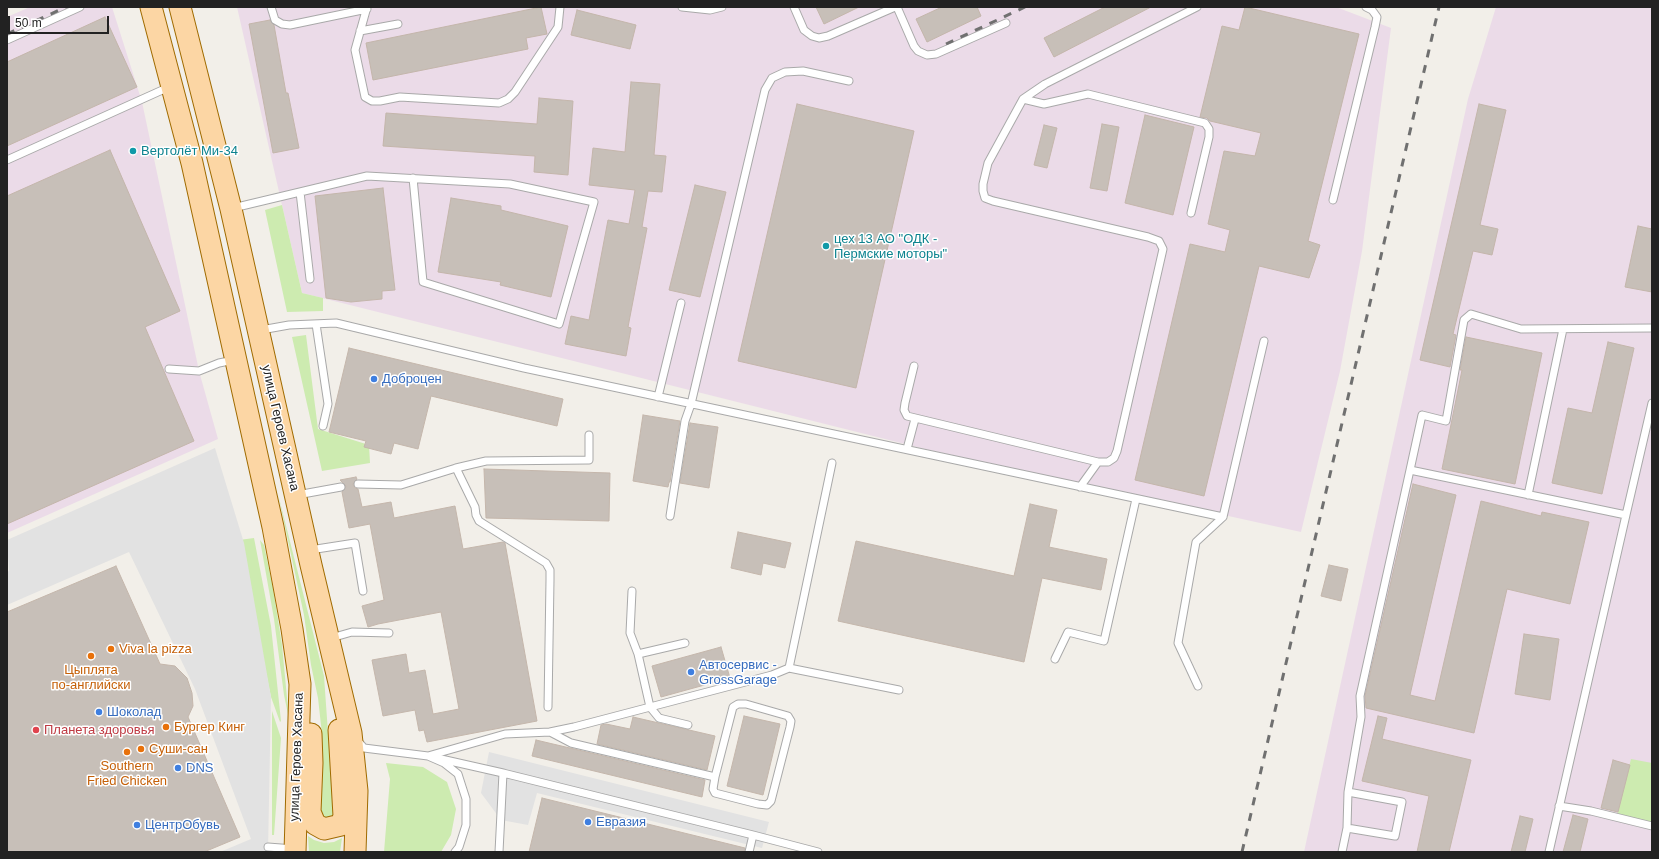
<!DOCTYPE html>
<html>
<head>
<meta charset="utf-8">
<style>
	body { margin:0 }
	#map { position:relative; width:1659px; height:859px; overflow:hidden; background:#f2efe9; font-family:Helvetica,sans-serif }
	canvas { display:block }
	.frame { position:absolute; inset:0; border:8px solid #222; pointer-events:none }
	.scale { position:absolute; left:8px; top:16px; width:101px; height:18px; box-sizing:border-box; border:2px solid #222; border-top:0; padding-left:5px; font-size:12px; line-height:14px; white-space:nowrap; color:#222; -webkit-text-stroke:3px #fff; paint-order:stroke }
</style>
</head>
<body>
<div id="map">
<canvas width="1659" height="859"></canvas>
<div class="frame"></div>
<div class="scale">50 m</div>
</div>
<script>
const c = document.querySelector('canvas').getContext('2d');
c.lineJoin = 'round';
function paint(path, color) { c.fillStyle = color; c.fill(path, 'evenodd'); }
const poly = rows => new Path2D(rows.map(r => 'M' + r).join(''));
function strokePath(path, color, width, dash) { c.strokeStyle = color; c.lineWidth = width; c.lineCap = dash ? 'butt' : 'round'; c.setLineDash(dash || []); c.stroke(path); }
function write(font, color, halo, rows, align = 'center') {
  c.font = font + ' Helvetica,sans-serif'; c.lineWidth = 3; c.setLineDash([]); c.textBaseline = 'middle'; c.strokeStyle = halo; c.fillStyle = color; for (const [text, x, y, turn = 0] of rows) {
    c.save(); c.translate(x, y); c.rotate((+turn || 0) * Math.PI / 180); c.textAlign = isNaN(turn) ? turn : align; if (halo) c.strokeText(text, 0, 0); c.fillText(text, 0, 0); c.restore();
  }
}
const industrial = poly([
	[30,7,112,7,142,102,199,371,218,439,7,533,7,17],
	[237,7,1336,7,1391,28,1362,251,1340,371,1301,532,929,450,302,293],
	[1496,7,1652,7,1652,852,1304,852,1468,99]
]);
const grass = poly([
	[282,205,302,293,323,298,323,311,287,312,265,210],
	[306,335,318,429,369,445,370,463,322,471,292,337],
	[278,494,324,676,334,818,326,821,317,808,322,734,318,698,311,665,304,615],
	[254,538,271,626,281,721,280,722,271,697,239,540],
	[260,540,264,545,273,588,282,645,289,719,284,695,274,619],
	[272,711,281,738,274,835,272,835],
	[1631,759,1652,763,1652,822,1617,815],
	[386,763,423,767,447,782,456,809,451,835,441,852,384,852,390,779],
	[308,836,314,840,324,843,334,842,342,838,340,852,309,852]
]);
const parking = poly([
	[215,448,244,543,271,697,268,852,220,852,251,839,195,689,129,552,7,605,7,572,9,571,7,540],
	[489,752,769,822,762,848,537,793,528,825,501,820,481,793]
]);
const building = poly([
	[541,7,547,34,526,38,528,49,373,80,366,43,541,7],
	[816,7,859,7,824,24,816,7],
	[942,7,977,7,981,16,927,42,916,19,942,7],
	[1105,7,1151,7,1054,57,1044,38,1105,7],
	[1245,7,1359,34,1308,241,1320,245,1309,278,1259,266,1204,496,1135,480,1190,244,1225,252,1230,230,1208,224,1224,151,1255,156,1261,133,1210,121,1207,118,1200,117,1222,26,1239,30,1245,7],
	[577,10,636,25,630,49,571,35,577,10],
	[105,17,137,87,7,146,7,62,105,17],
	[270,20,274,25,286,93,288,93,299,148,273,153,249,24,270,20],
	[631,82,660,84,654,155,666,156,662,192,648,191,642,227,647,228,628,327,631,328,626,356,565,344,571,316,589,320,608,220,629,224,635,190,589,185,593,148,625,152,631,82],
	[539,98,573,101,568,175,534,172,535,156,383,146,386,113,537,124,539,98],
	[797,104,914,131,856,388,738,361,797,104],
	[1479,104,1506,110,1480,225,1498,229,1492,255,1473,251,1453,334,1456,335,1450,367,1420,360,1479,104],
	[1145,115,1194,127,1173,215,1125,203,1145,115],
	[1102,124,1119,127,1107,191,1090,188,1102,124],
	[1044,125,1057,128,1047,168,1034,165,1044,125],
	[110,150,180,311,145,327,194,441,7,524,7,196,110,150],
	[695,185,726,192,700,297,669,290,695,185],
	[383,188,395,290,382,291,382,299,351,302,326,298,315,196,383,188],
	[451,198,501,206,501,210,568,226,551,297,500,285,501,282,438,272,451,198],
	[1638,226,1652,229,1652,292,1625,287,1638,226],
	[1466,337,1542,353,1515,484,1442,469,1462,370,1460,370,1466,337],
	[1608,342,1634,348,1602,494,1552,483,1568,408,1592,413,1608,342],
	[349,348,563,399,557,426,431,396,418,449,394,443,391,454,364,447,366,441,329,432,349,348],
	[643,415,680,421,670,482,669,482,668,487,633,481,643,415],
	[690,423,718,427,709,488,680,483,690,423],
	[484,469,610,473,609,521,486,518,484,469],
	[356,477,357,479,353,484,355,488,358,489,362,507,391,502,394,518,455,506,463,549,503,542,505,543,537,721,427,742,424,730,419,731,415,710,383,716,372,660,406,654,409,673,425,670,433,714,459,709,441,612,378,624,368,627,362,606,384,600,370,524,349,528,342,492,346,486,340,480,356,477],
	[1413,484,1456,495,1410,695,1435,701,1481,501,1541,516,1542,512,1589,522,1570,604,1507,589,1474,733,1366,708,1365,696,1413,484],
	[1030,504,1057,510,1049,547,1107,559,1101,590,1042,578,1024,662,838,621,856,541,1014,576,1030,504],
	[738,532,791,543,785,568,763,563,761,575,731,568,738,532],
	[1329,565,1348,569,1341,601,1321,596,1329,565],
	[116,566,160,664,175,666,187,678,192,693,193,706,188,717,240,837,204,852,7,852,7,612,116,566],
	[1524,634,1559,639,1550,700,1515,694,1524,634],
	[721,647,730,678,661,697,652,666,721,647],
	[744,716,780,724,763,795,727,786,744,716],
	[1378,716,1387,718,1382,739,1471,760,1449,852,1417,852,1429,796,1362,781,1378,716],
	[633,717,715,736,707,770,597,744,601,725,606,724,630,729,633,717],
	[536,740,705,780,702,797,532,756,536,740],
	[1613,760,1630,765,1618,812,1601,808,1613,760],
	[542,798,745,848,744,852,529,852,542,798],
	[1573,815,1588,819,1580,852,1563,852,1573,815],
	[1520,816,1533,819,1525,852,1511,852,1520,816]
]);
const service = poly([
	[271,7,275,20,282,24,290,25,367,9],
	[367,7,355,50,365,97,372,101,380,101,400,97,499,103,508,99,515,92,558,27,560,7],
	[682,7,710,10,722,7],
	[794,7,804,30,812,36,819,38,828,36,895,7],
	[897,7,914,46,918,51,927,55,936,54,1006,23],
	[360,31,398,24],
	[7,40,80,7],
	[1023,99,1044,104,1088,94,1205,123,1209,129,1209,137,1191,213],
	[7,160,169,87],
	[300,192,310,279],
	[1333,200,1375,27,1377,17,1372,10,1366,7],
	[233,208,367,176,510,184,594,202,559,324,423,282,413,178],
	[316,324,328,404,323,426],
	[261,330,289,325,336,323,524,368,1223,517,1264,341],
	[914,366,905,403,904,410,907,416,1098,462],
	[169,369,199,371,219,363,234,360],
	[658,397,681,303],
	[907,449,915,419],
	[456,468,486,461,589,460,589,435],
	[358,484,401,485,456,468,475,507,476,515,479,521,546,563,550,570,550,580,548,707],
	[1080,487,1098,462,1108,462,1114,458,1117,451,1163,249,1159,241,1148,237,993,201,985,198,983,191,983,184,988,163,1023,99,1045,84,1197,7],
	[297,495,341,487],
	[1528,495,1563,329],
	[1626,515,1652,403],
	[670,516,685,421,691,404,765,90,772,78,785,72,803,71,849,81],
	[310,550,355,543,363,591],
	[632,591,630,633,638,654,650,707,659,718,688,725],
	[331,638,352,632,389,633],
	[638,654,685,643],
	[1055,659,1068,632,1104,641,1136,499],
	[789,668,899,690],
	[1198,686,1178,643,1196,542,1223,517],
	[550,732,574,727,772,675,789,668,832,463],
	[357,740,364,748,428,756,444,763,458,774,466,799,466,825,459,847,455,852],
	[428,756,505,734,550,732,571,743,715,777,733,707,738,704,746,704,788,716,791,721,790,727,771,801,767,805,758,804,715,793,713,789,715,777],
	[441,759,503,773,499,852],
	[503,773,753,835,749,852],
	[1559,806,1591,811,1652,826],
	[1347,828,1348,792],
	[753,835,818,852],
	[268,847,294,849],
	[1342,852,1347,828,1395,836,1402,802,1348,792,1361,717,1360,696,1410,470],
	[1549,852,1626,515,1410,470,1422,415,1446,421,1464,320,1471,314,1521,329,1652,328]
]);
const primary = poly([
	[151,7,192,163,273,527,292,629,300,684,295,852],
	[180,7,231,209,311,565,351,733,357,791,355,852],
	[311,734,312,763,310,812,315,824,324,829,341,825,344,816,339,730]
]);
const rail = poly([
	[7,34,66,7],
	[946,44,1025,7],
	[1242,852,1439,7]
]);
const markers = [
	[133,151,4,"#0f9aa8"],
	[826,246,4,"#0f9aa8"],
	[374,379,4,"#3f7fe0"],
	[111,649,4,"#e8710a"],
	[91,656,4,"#e8710a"],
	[691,672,4,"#3f7fe0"],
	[99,712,4,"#3f7fe0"],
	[166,727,4,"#e8710a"],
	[36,730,4,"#e0444e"],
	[141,749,4,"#e8710a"],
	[127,752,4,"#e8710a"],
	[178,768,4,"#3f7fe0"],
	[588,822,4,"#3f7fe0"],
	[137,825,4,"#3f7fe0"]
];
const cultureNames = [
	["Вертолёт Ми-34",141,151],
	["цех 13 АО \"ОДК -",834,239],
	["Пермские моторы\"",834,254]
];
const shopNames = [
	["Доброцен",382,379],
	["Автосервис -",699,665],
	["GrossGarage",699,680],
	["Шоколад",107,712],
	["DNS",186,768],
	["Евразия",596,822],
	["ЦентрОбувь",145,825]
];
const streetNames = [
	["улица Героев Хасана",280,428,77],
	["улица Героев Хасана",297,757,-88]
];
const foodNames = [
	["Viva la pizza",119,649],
	["Цыплята",91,670,"center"],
	["по-английски",91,685,"center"],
	["Бургер Кинг",174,727],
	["Суши-сан",149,749],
	["Southern",127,766,"center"],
	["Fried Chicken",127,781,"center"]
];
const healthNames = [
	["Планета здоровья",44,730]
];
paint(industrial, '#ebdbe8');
paint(grass, '#cdebb0');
paint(parking, '#e2e2e2');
paint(building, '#c7bfb8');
strokePath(building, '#c4b6ab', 1);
strokePath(service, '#a9a9a9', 9);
strokePath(primary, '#a06b00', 23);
strokePath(service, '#fff', 7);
strokePath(primary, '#fcd6a4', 21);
strokePath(rail, '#707070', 3, [8, 8]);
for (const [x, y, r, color] of markers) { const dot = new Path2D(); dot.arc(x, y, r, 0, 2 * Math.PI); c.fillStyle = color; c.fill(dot); strokePath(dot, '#fff', 1.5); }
write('13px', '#0d838f', '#fff', cultureNames, 'left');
write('13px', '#366cbe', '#fff', shopNames, 'left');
write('13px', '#222', '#fff', streetNames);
write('13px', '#c56008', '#fff', foodNames, 'left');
write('13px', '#be3a42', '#fff', healthNames, 'left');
</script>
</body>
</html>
